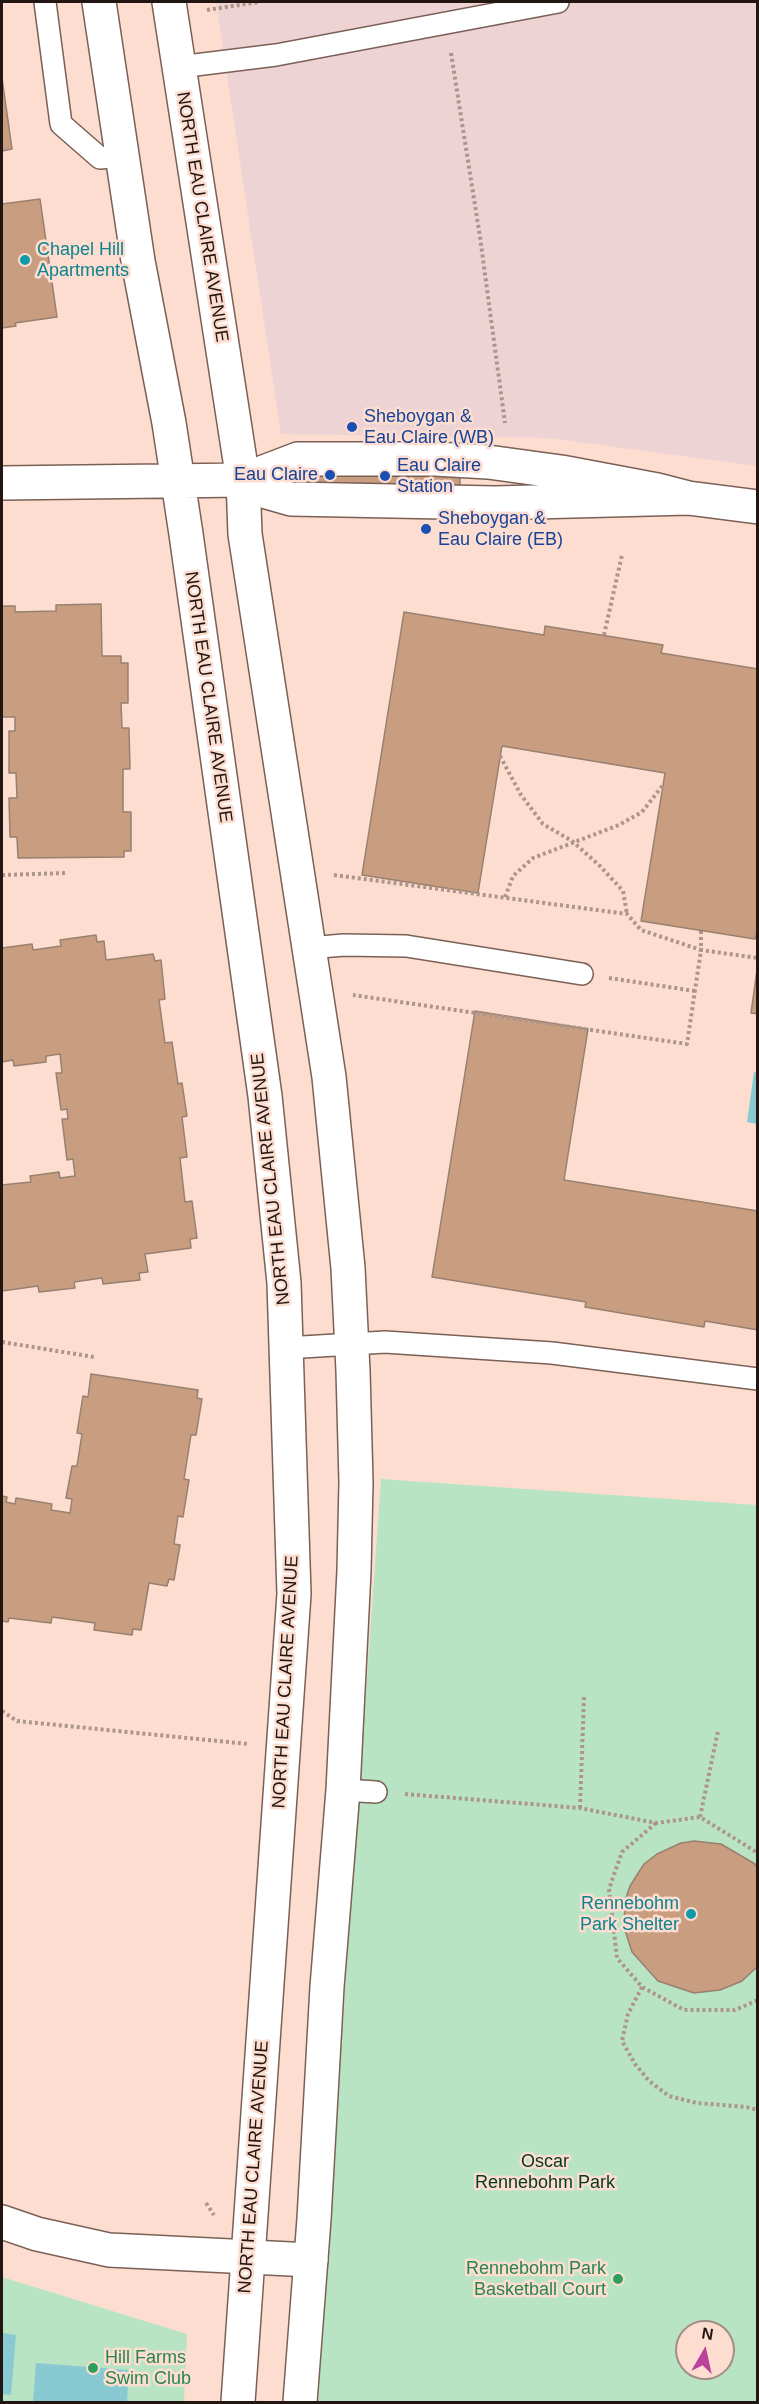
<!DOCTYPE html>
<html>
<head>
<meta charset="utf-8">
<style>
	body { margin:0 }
	#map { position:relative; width:759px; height:2404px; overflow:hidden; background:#fcddd0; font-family:Arial,sans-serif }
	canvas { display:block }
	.frame { position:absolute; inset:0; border:3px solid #211612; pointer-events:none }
	.north { position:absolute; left:675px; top:2320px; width:60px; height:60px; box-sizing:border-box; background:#fcddd0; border:2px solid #a48d84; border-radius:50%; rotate:9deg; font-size:16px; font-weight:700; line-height:24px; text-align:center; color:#211612 }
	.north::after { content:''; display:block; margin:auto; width:21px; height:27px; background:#ba449b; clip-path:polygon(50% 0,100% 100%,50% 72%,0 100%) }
</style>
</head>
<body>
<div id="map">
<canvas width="759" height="2404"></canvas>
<div class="frame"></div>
<div class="north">N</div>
</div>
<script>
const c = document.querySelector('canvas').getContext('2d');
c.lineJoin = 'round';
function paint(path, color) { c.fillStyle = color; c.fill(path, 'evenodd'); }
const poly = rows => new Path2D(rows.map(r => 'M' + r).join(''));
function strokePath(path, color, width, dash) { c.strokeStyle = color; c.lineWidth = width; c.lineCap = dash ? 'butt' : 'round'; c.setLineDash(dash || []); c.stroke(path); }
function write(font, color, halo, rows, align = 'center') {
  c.font = font + ' Arial,sans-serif'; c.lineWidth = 5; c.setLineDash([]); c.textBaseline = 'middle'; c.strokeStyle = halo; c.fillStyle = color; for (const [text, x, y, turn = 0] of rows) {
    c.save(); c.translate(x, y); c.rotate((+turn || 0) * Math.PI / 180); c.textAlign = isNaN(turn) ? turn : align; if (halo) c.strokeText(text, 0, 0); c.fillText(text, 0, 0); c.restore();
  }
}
const commercial = poly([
	[216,2,757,2,757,466,548,438,281,434]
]);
const green = poly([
	[381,1479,757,1505,757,2402,316,2402],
	[687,2332,723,2332,723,2368,687,2368],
	[2,2277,187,2334,184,2402,2,2402]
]);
const water = poly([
	[754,1072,757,1073,757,1124,747,1122],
	[2,2333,16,2335,11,2395,2,2394],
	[36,2363,129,2370,127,2402,33,2402]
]);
const building = poly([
	[2,78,12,149,2,151,2,78],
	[40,199,57,317,15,323,16,326,2,328,2,204,40,199],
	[311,466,460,467,460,486,310,486,311,466],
	[101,604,102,656,121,656,121,663,128,663,128,703,121,703,122,728,129,728,130,769,123,769,123,812,131,812,131,851,124,851,124,857,18,858,17,837,10,837,9,798,17,798,16,773,9,773,9,731,15,731,15,717,2,717,2,606,15,606,15,612,56,611,56,605,101,604],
	[404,612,544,635,545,626,663,645,661,653,758,669,758,927,755,939,641,921,665,773,502,746,478,893,362,875,404,612],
	[96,935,97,942,104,941,106,960,153,954,155,961,161,960,165,999,159,1000,165,1043,172,1042,178,1084,182,1083,187,1116,182,1117,187,1157,180,1158,185,1202,192,1201,197,1238,190,1239,191,1248,145,1254,148,1272,139,1273,140,1280,103,1284,102,1278,74,1282,75,1288,39,1292,38,1286,2,1291,2,1185,31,1182,30,1176,59,1172,60,1178,75,1176,73,1159,67,1160,62,1119,68,1119,67,1109,61,1110,56,1073,62,1073,60,1054,46,1056,46,1062,14,1066,13,1060,2,1062,2,948,32,944,33,950,61,946,60,940,96,935],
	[757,970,758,970,758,1014,751,1013,757,970],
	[475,1011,588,1029,564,1180,758,1211,758,1330,705,1321,704,1327,585,1307,586,1302,432,1277,475,1011],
	[91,1374,198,1390,197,1398,202,1399,196,1435,191,1435,184,1479,189,1480,183,1517,178,1516,174,1544,180,1545,174,1580,169,1579,167,1586,149,1583,141,1630,133,1629,132,1635,94,1630,95,1623,52,1617,51,1623,9,1618,8,1622,2,1621,2,1496,7,1497,6,1502,15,1504,16,1498,52,1504,51,1510,70,1513,72,1499,66,1498,72,1466,77,1466,82,1434,77,1433,83,1396,88,1397,91,1374],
	[694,1841,721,1844,755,1864,758,1869,758,1966,742,1981,720,1990,694,1993,658,1981,632,1952,624,1927,625,1901,630,1886,644,1864,657,1854,681,1843,694,1841]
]);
const path = poly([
	[207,10,259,2],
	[451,53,480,237,505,423],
	[604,635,622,555],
	[500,756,521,795,543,824,572,841,600,866,623,891,627,914],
	[2,875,67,873],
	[334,875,627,914,641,930,701,950,687,1044,353,995],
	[505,897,513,876,533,858,619,825,642,812,663,785],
	[701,931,701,950,758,958],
	[609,978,695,991],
	[2,1342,94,1357],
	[2,1711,17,1721,248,1744],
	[405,1794,580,1808,656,1823,700,1817,758,1853],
	[580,1808,584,1697],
	[700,1817,718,1731],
	[656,1823,622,1852,609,1889,617,1958,642,1987,684,2010,735,2010,758,2000],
	[642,1987,628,2014,622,2041,635,2064,649,2081,669,2096,697,2103,746,2107,758,2110],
	[206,2203,214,2215]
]);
const lane = poly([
	[45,2,61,124,100,158,122,156],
	[179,67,276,55,558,2],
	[308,948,344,945,406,946,582,974],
	[286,1348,385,1342,552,1353,758,1379],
	[343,1790,376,1792]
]);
const street = poly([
	[2,2222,37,2234,109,2250,311,2260]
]);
const secondary = poly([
	[99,2,138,261,169,423,186,534,265,1096,284,1283,294,1594,238,2402],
	[169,2,243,480,245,534,329,1077,348,1268,353,1371,356,1482,354,1571,343,1790,327,1987,314,2219,300,2402],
	[243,480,263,491,291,499,495,503,688,498,758,507],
	[2,483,243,480,298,459,435,459,488,462,561,472,657,490,688,498]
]);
const markers = [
	[25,260,6,"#0f9aa8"],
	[352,427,6,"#1a4fb4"],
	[330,475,6,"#1a4fb4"],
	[385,476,6,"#1a4fb4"],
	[426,529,6,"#1a4fb4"],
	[691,1914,6,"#0f9aa8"],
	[618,2279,6,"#2e9e5b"],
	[93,2368,6,"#2e9e5b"]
];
const streetNames = [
	["NORTH EAU CLAIRE AVENUE",202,217,81],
	["NORTH EAU CLAIRE AVENUE",208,697,82],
	["NORTH EAU CLAIRE AVENUE",271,1179,-96],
	["NORTH EAU CLAIRE AVENUE",286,1682,-87],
	["NORTH EAU CLAIRE AVENUE",254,2167,-86]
];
const cultureNames = [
	["Chapel Hill",37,250],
	["Apartments",37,271],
	["Rennebohm",679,1904,"right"],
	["Park Shelter",679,1925,"right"]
];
const transitNames = [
	["Sheboygan &",364,417],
	["Eau Claire (WB)",364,438],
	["Eau Claire",397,466],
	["Station",397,487],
	["Eau Claire",318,475,"right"],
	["Sheboygan &",438,519],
	["Eau Claire (EB)",438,540]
];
const parkNames = [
	["Oscar",545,2162],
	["Rennebohm Park",545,2183]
];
const leisureNames = [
	["Rennebohm Park",606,2269],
	["Basketball Court",606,2290],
	["Hill Farms",105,2358,"left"],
	["Swim Club",105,2379,"left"]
];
paint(commercial, '#eed3d5');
paint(green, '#b8e4c4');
paint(water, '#89cad2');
paint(building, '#c99d80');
strokePath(building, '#98806f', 1.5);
strokePath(lane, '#7a6055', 24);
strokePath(street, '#7a6055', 36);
strokePath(secondary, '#7a6055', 36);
strokePath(path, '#ad958b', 4, [3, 3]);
strokePath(lane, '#fff', 21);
strokePath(street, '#fff', 33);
strokePath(secondary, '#fff', 33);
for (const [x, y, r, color] of markers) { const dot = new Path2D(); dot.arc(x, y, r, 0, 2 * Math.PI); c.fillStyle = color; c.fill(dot); strokePath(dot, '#fcddd0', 2); }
write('18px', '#211612', '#fcddd0', streetNames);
write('18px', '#0d838f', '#fcddd0', cultureNames, 'left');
write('18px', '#164399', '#fcddd0', transitNames, 'left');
write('18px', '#023b1d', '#fcddd0', parkNames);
write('18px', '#27864d', '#fcddd0', leisureNames, 'right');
</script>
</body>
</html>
